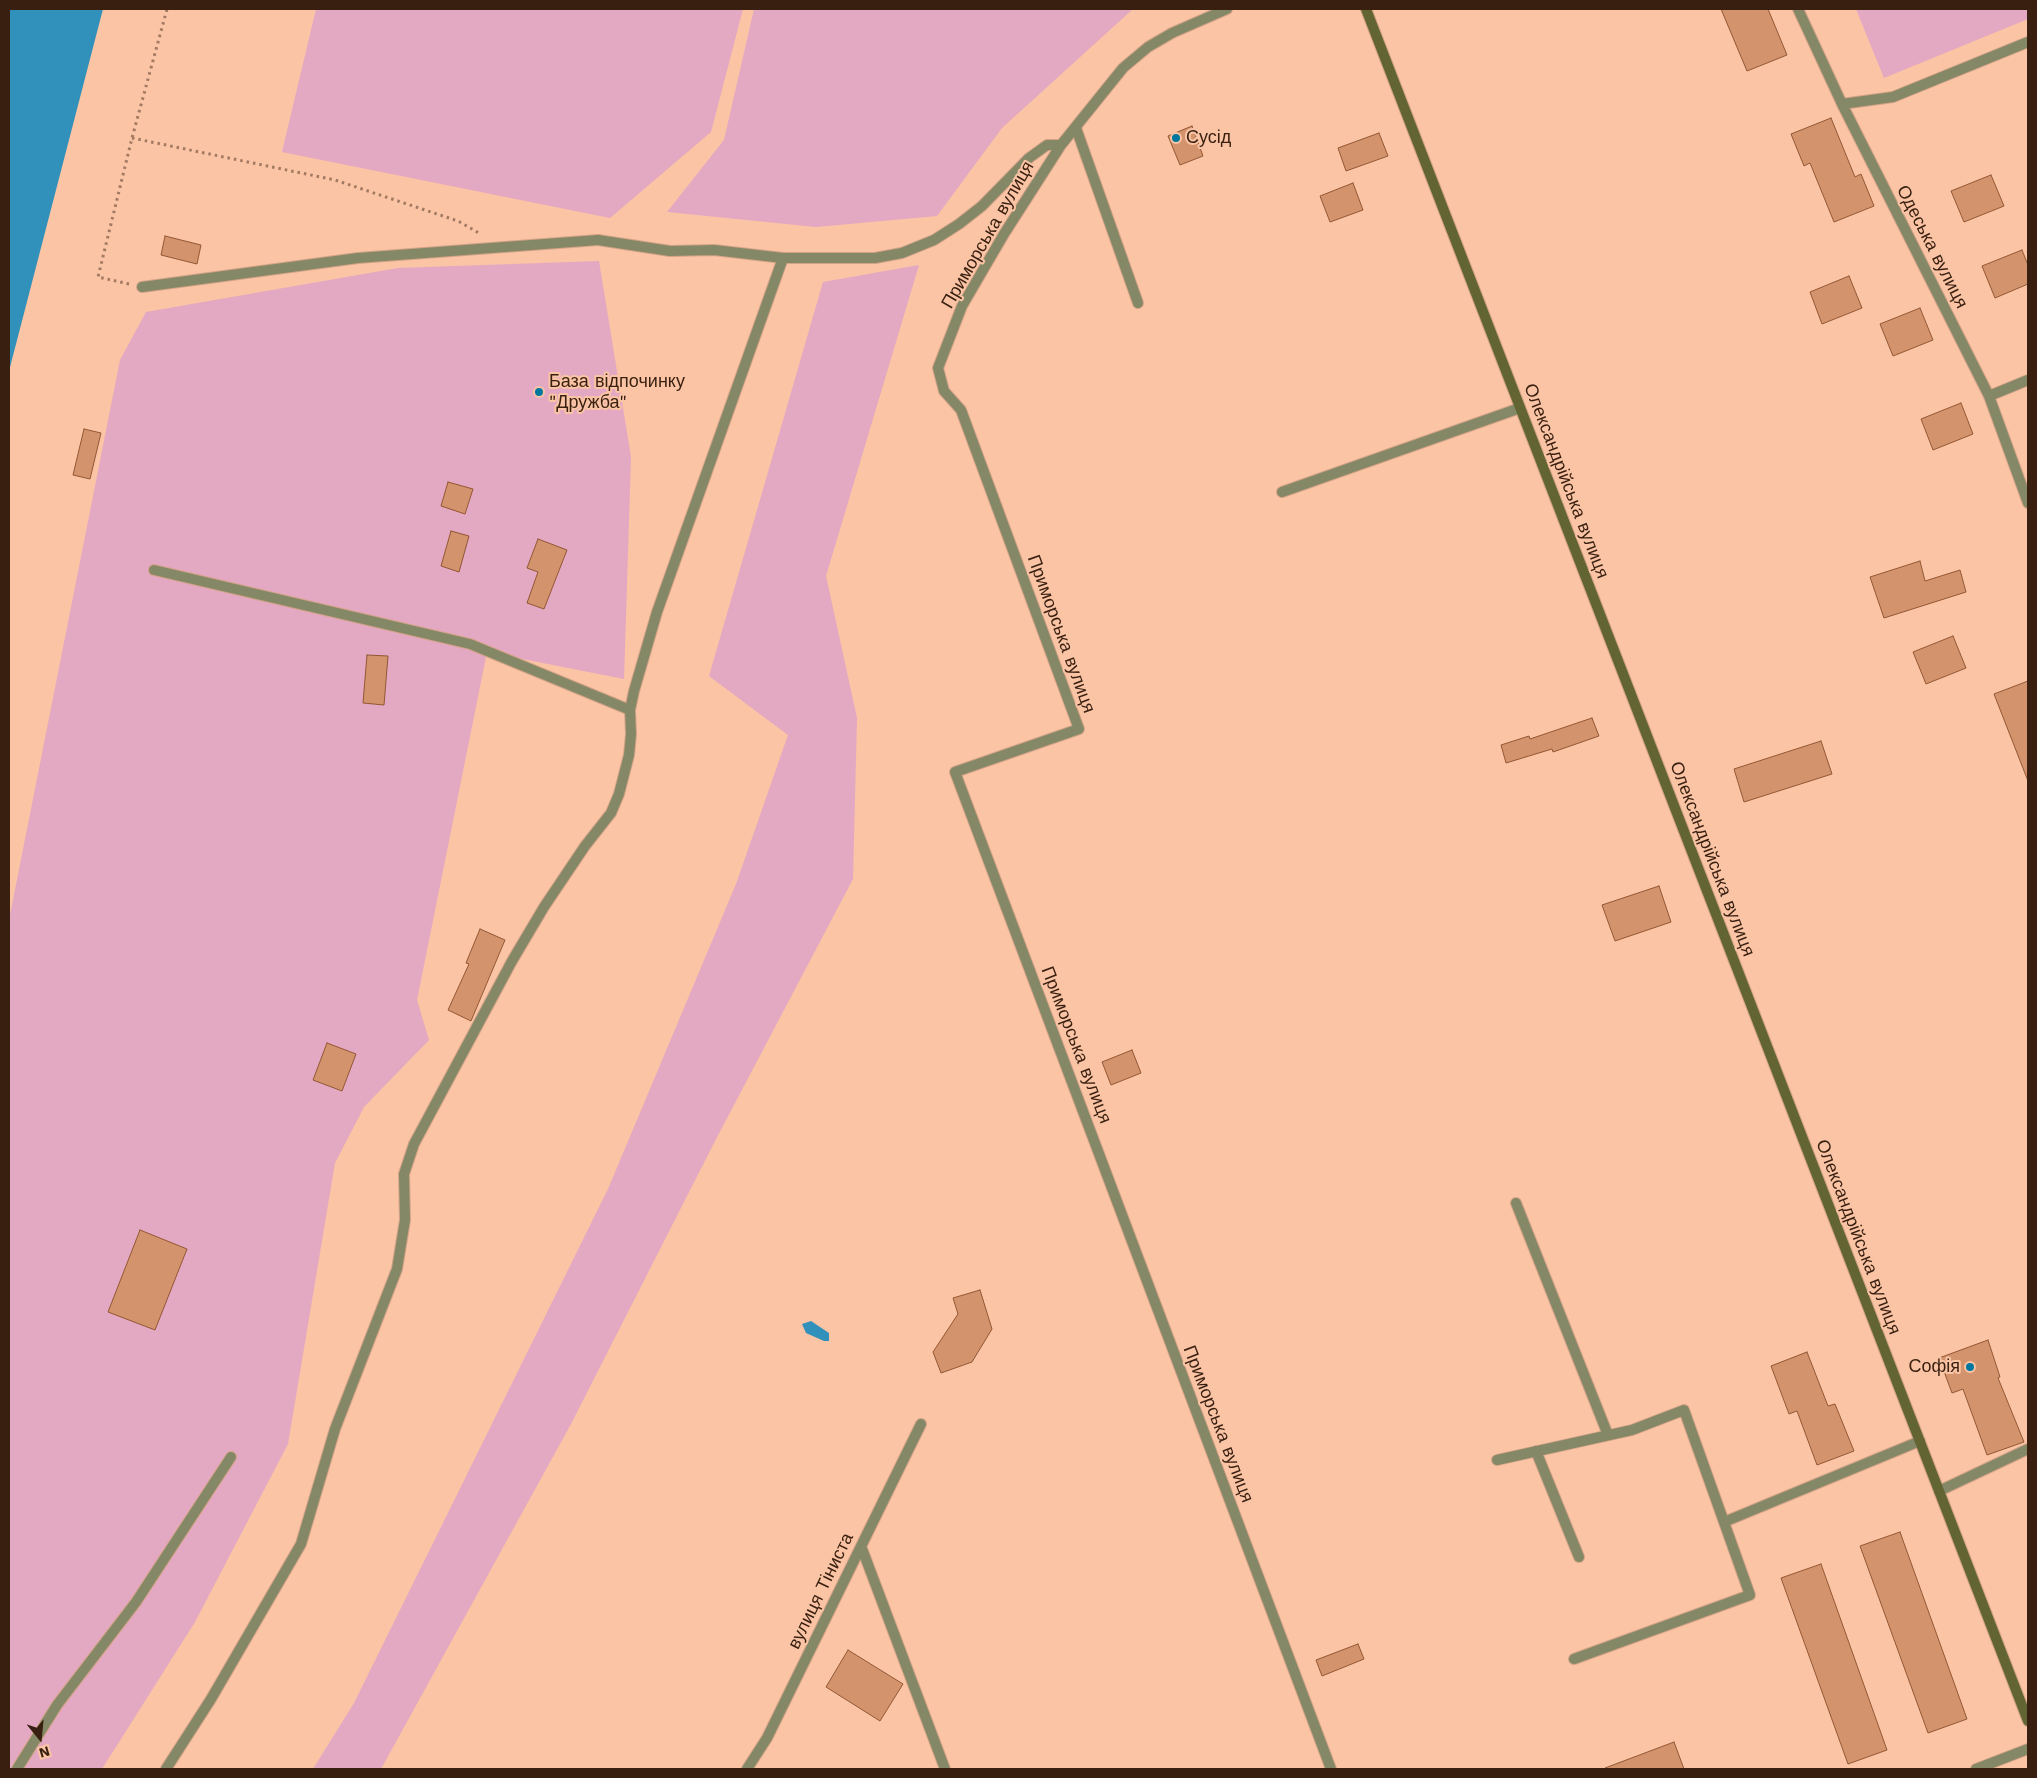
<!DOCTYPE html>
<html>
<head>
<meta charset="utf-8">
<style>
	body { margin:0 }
	#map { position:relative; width:2037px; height:1778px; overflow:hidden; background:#fac4a5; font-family:"Work Sans",sans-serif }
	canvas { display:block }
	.frame { position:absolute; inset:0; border:10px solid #381f10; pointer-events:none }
	.north { position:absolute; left:15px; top:1713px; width:50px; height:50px; -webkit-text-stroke:4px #fac4a5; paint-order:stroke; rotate:163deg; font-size:14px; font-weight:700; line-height:20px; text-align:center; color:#381f10 }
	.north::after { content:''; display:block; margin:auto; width:18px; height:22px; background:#381f10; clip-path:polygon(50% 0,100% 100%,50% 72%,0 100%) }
</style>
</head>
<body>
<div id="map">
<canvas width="2037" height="1778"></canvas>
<div class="frame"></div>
<div class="north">N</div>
</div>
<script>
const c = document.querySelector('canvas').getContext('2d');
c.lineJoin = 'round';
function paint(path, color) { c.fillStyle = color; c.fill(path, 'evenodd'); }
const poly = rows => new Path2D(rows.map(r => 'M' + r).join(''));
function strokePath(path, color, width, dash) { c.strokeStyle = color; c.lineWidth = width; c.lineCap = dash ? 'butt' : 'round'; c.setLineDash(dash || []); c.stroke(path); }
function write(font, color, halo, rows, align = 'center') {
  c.font = font + ' "Work Sans",sans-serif'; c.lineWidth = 4; c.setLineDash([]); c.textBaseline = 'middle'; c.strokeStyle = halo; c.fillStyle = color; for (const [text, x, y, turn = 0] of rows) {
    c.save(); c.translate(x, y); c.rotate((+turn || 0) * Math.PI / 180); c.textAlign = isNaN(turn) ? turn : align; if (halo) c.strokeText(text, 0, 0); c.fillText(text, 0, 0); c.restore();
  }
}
const green = poly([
	[316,9,743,9,711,132,610,218,282,152],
	[754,9,1133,9,1002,128,937,216,816,227,667,212,724,140],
	[1856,9,2028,9,2028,19,1884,78],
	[599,261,631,457,624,679,487,652,417,1000,429,1040,364,1107,335,1163,288,1444,195,1622,102,1769,9,1769,9,920,120,360,146,312,398,268],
	[919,265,826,576,857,718,853,879,715,1141,571,1424,381,1769,313,1769,354,1703,608,1189,736,884,788,735,709,676,823,282]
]);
const water = poly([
	[9,9,103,9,9,371],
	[811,1321,829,1333,829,1341,824,1341,806,1333,802,1324]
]);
const building = poly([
	[1721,9,1768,9,1787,55,1747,71,1721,9],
	[1831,118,1855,177,1861,174,1874,206,1834,222,1810,163,1804,166,1791,134,1831,118],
	[1192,126,1203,156,1180,165,1168,136,1192,126],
	[1379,133,1388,156,1346,171,1338,148,1379,133],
	[1991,175,2004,206,1964,222,1951,191,1991,175],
	[1353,183,1363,210,1330,222,1320,196,1353,183],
	[165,236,201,245,197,264,161,255,165,236],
	[2022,250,2028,265,2028,284,1995,298,1982,266,2022,250],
	[1849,276,1862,308,1822,324,1810,292,1849,276],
	[1920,308,1933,340,1893,356,1880,324,1920,308],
	[1961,403,1973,434,1933,450,1921,419,1961,403],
	[84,429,101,433,90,479,73,475,84,429],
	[448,482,473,489,465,514,441,506,448,482],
	[451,531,469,536,459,572,441,566,451,531],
	[538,539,567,550,544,609,527,603,538,572,527,568,538,539],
	[1920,561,1925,581,1960,570,1966,592,1884,618,1870,577,1920,561],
	[1953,636,1966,668,1926,684,1913,652,1953,636],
	[367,655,388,656,384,705,363,703,367,655],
	[2028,681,2028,781,1994,694,2028,681],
	[1592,718,1599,736,1553,752,1552,749,1506,763,1501,745,1529,736,1530,739,1592,718],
	[1821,741,1832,774,1744,802,1734,769,1821,741],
	[1659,886,1671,922,1615,941,1602,905,1659,886],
	[480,929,505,940,471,1021,448,1010,469,964,466,963,480,929],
	[327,1043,356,1054,342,1091,313,1080,327,1043],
	[1132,1050,1141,1073,1111,1085,1102,1062,1132,1050],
	[140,1230,187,1249,155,1330,108,1312,140,1230],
	[980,1290,992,1329,972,1362,941,1373,933,1352,958,1314,953,1298,980,1290],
	[1988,1340,2000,1377,1998,1378,2024,1442,1987,1455,1963,1389,1952,1393,1939,1358,1988,1340],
	[1807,1352,1828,1406,1835,1404,1854,1451,1817,1465,1797,1411,1789,1414,1771,1366,1807,1352],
	[1900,1532,1967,1719,1928,1733,1860,1546,1900,1532],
	[1821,1564,1887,1750,1848,1764,1781,1578,1821,1564],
	[1358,1644,1364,1659,1322,1676,1316,1660,1358,1644],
	[848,1650,903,1684,880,1721,826,1687,848,1650],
	[1674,1742,1684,1769,1605,1769,1605,1768,1674,1742]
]);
const path = poly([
	[132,138,335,180,458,221,479,233],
	[129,284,98,277,132,138,167,9]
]);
const lane = poly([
	[1076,128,1138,303],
	[142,287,358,258,598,240],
	[1282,492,1520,408],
	[154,570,470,644,630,710],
	[1516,1203,1608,1435],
	[1536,1451,1579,1557],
	[1497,1460,1632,1430,1684,1410,1750,1595,1574,1659],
	[1939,1491,2028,1449],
	[1724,1522,1920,1441],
	[17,1769,57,1705,136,1602,231,1457]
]);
const street = poly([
	[1798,9,1842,104,1989,396,2028,503],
	[1842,104,1893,97,2028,42],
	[1061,145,1123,68,1148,47,1172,33,1227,9],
	[598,240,670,251,714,250,783,258,875,258,902,253,934,240,959,224,982,206,1029,158,1047,145,1061,145,1004,234,962,306,938,368,944,391,961,410,1079,729,955,772,1331,1769],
	[1989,396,2028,380],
	[861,1546,945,1769],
	[166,1769,211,1699,301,1544,335,1429,397,1269,405,1220,404,1174,414,1144,512,961,544,907,585,846,611,813,619,794,629,755,631,734,630,710,634,691,657,612,783,258],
	[747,1769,767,1738,921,1424],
	[1976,1769,2028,1749]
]);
const secondary = poly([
	[1366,9,2028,1721]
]);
const markers = [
	[1176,138,5,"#00779f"],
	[539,392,5,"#00779f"],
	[1970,1367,5,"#00779f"]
];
const poiNames = [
	["Сусід",1186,138],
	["База відпочинку",549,382],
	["\"Дружба\"",549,403],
	["Софія",1960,1367,"right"]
];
const streetNames = [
	["Приморська вулиця",988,235,-60],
	["Одеська вулиця",1932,247,63],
	["Олександрійська вулиця",1566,481,69],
	["Приморська вулиця",1061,634,70],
	["Олександрійська вулиця",1712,859,69],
	["Приморська вулиця",1076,1045,69],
	["Олександрійська вулиця",1858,1237,69],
	["Приморська вулиця",1218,1424,69],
	["вулиця Тіниста",821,1591,-64]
];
paint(green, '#e3a8c2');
paint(water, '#3291ba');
paint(building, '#d3936d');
strokePath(building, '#935733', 1);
strokePath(lane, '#d3a387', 12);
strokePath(street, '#d3a387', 12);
strokePath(secondary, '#d3a387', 12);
strokePath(path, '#a27961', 3, [2.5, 4]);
strokePath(lane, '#858866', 10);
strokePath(street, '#858866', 10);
strokePath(secondary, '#626431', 10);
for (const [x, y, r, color] of markers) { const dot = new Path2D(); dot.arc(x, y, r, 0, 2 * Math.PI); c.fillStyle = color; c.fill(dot); strokePath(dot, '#fac4a5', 2); }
write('18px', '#381f10', '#fac4a5', poiNames, 'left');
write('18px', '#381f10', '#fac4a5', streetNames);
</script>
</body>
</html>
